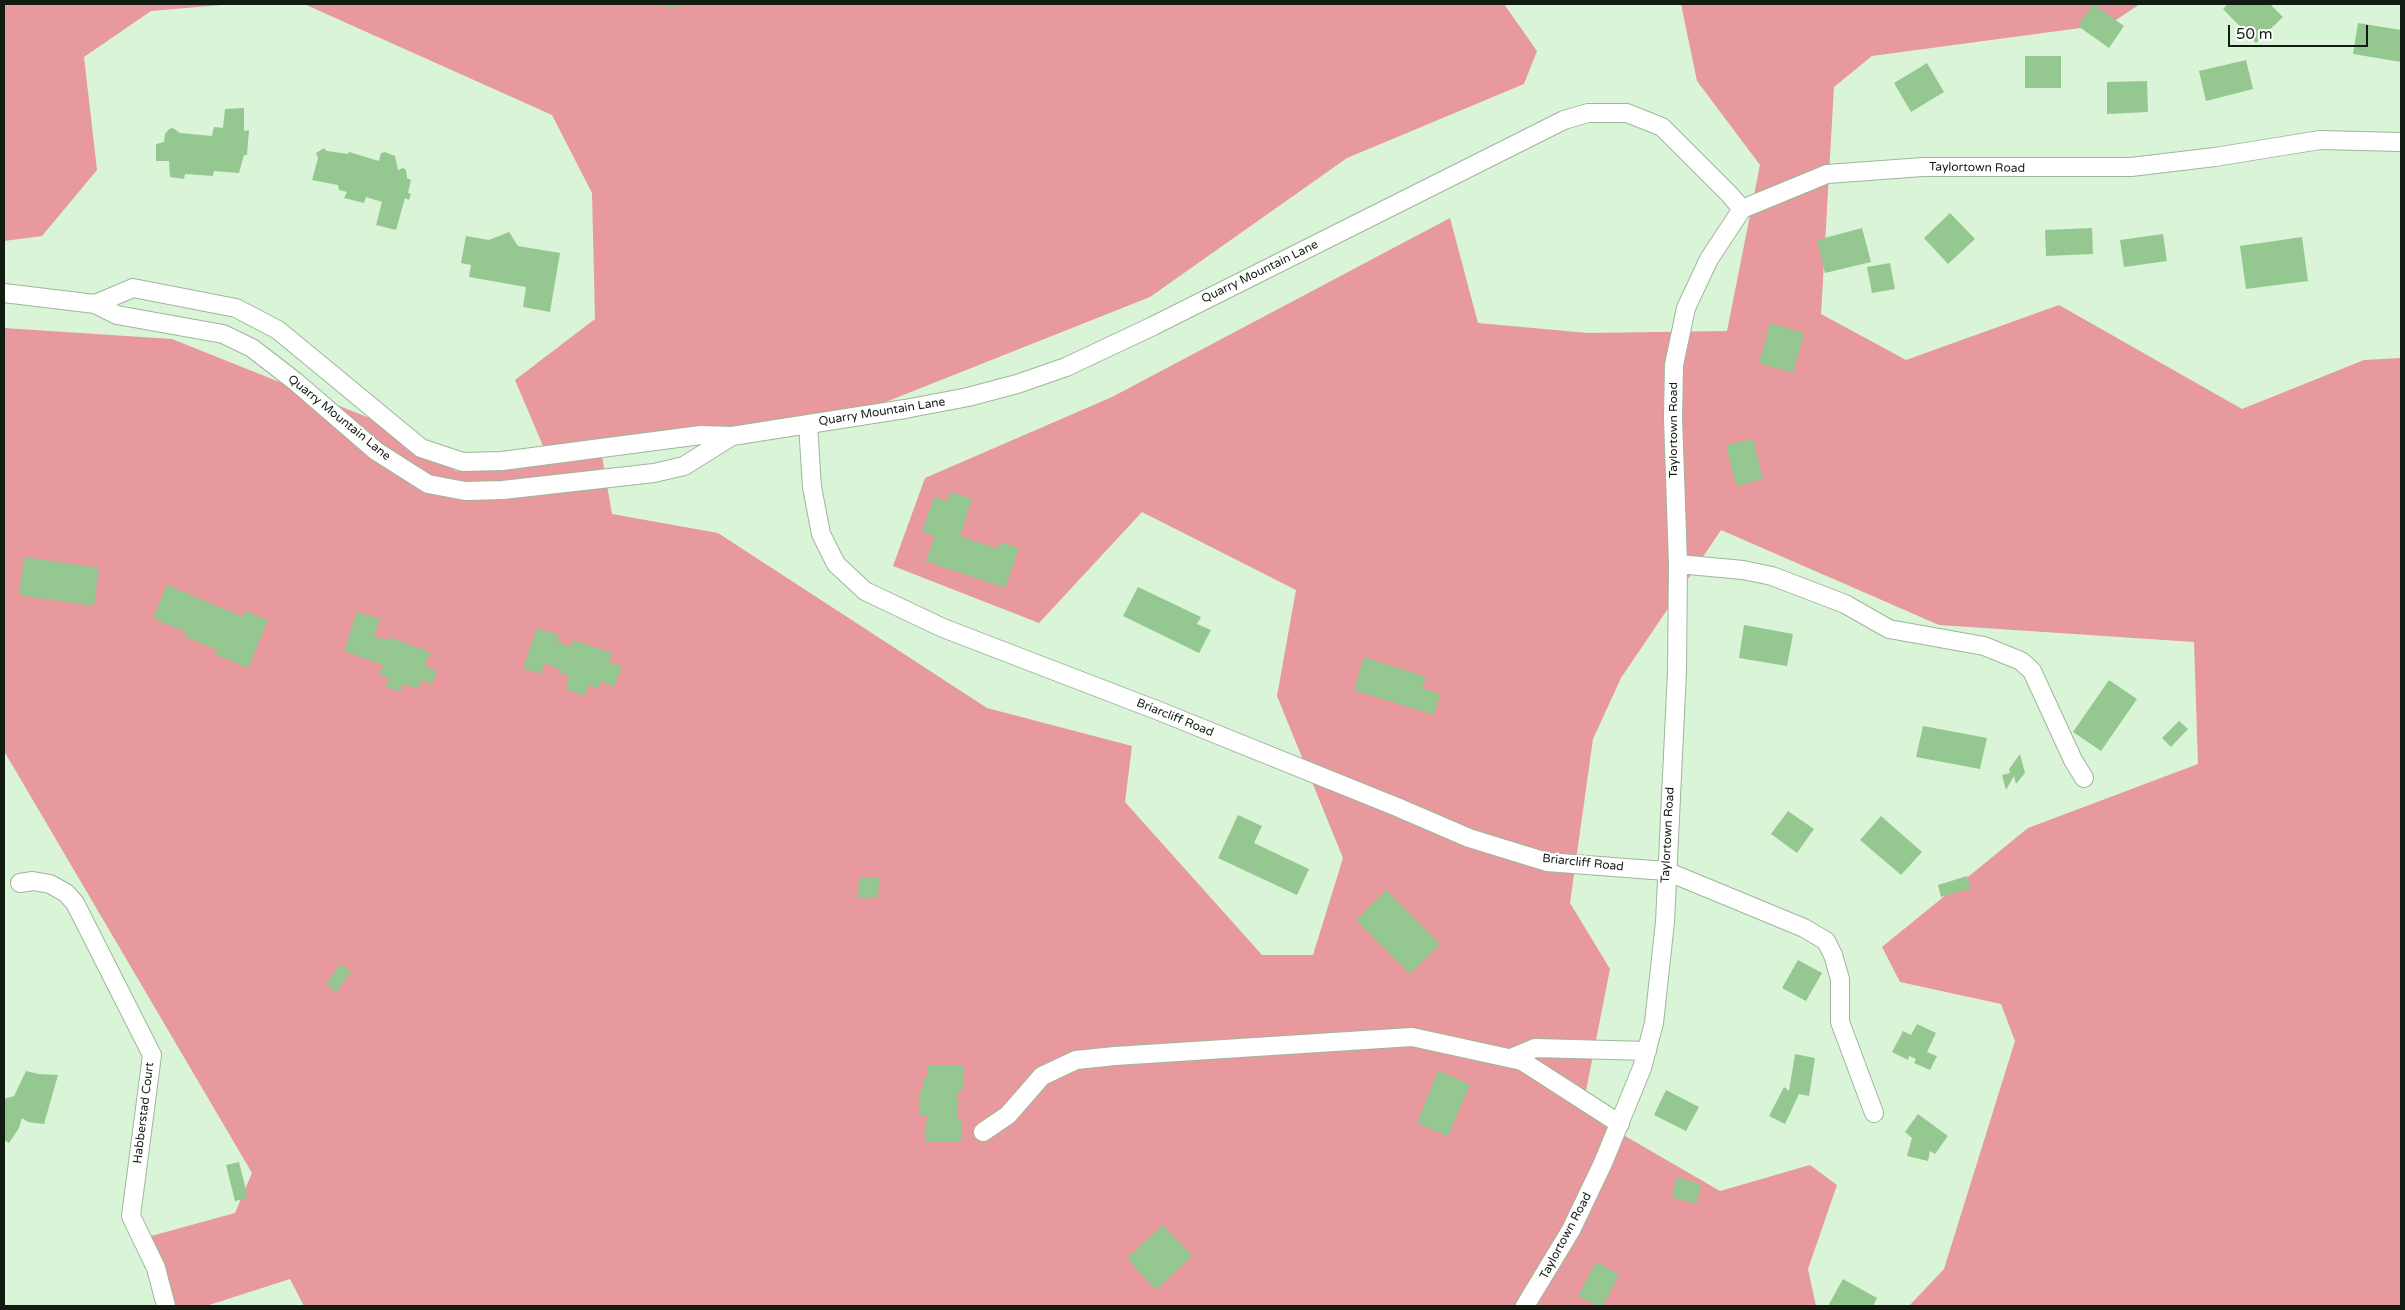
<!DOCTYPE html>
<html>
<head>
<meta charset="utf-8">
<style>
	body { margin:0 }
	#map { position:relative; width:2405px; height:1310px; overflow:hidden; background:#daf4d7; font-family:"Varela Round",sans-serif }
	canvas { display:block }
	.frame { position:absolute; inset:0; border:5px solid #121b11; pointer-events:none }
	.scale { position:absolute; left:2228px; top:25px; width:140px; height:22px; box-sizing:border-box; border:2px solid #121b11; border-top:0; padding-left:6px; font-size:15px; line-height:18px; white-space:nowrap; color:#121b11; -webkit-text-stroke:4px #fff; paint-order:stroke }
</style>
</head>
<body>
<div id="map">
<canvas width="2405" height="1310"></canvas>
<div class="frame"></div>
<div class="scale">50 m</div>
</div>
<script>
const c = document.querySelector('canvas').getContext('2d');
c.lineJoin = 'round';
function paint(path, color) { c.fillStyle = color; c.fill(path, 'evenodd'); }
const poly = rows => new Path2D(rows.map(r => 'M' + r).join(''));
function strokePath(path, color, width, dash) { c.strokeStyle = color; c.lineWidth = width; c.lineCap = dash ? 'butt' : 'round'; c.setLineDash(dash || []); c.stroke(path); }
function write(font, color, halo, rows, align = 'center') {
  c.font = font + ' "Varela Round",sans-serif'; c.lineWidth = 4.5; c.setLineDash([]); c.textBaseline = 'middle'; c.strokeStyle = halo; c.fillStyle = color; for (const [text, x, y, turn = 0] of rows) {
    c.save(); c.translate(x, y); c.rotate((+turn || 0) * Math.PI / 180); c.textAlign = isNaN(turn) ? turn : align; if (halo) c.strokeText(text, 0, 0); c.fillText(text, 0, 0); c.restore();
  }
}
const forest = poly([
	[4,4,233,4,151,11,84,57,97,170,42,236,4,241],
	[304,4,1504,4,1537,51,1524,84,1347,158,1150,297,858,413,543,446,515,380,595,319,592,193,552,115],
	[1681,4,2140,4,2110,24,1872,56,1834,87,1821,314,1906,360,2059,305,2242,409,2364,360,2401,358,2401,1306,1909,1306,1944,1269,2015,1041,2001,1004,1900,982,1882,947,2028,828,2198,764,2194,642,1939,625,1721,530,1621,678,1593,739,1570,903,1610,969,1582,1111,1720,1191,1810,1165,1837,1185,1808,1269,1816,1306,304,1306,290,1279,206,1306,169,1306,144,1238,235,1213,252,1173,4,751,4,328,172,339,397,429,456,471,602,456,612,514,718,533,987,708,1132,746,1125,802,1262,955,1313,955,1343,858,1277,696,1296,590,1142,512,1039,623,893,566,925,478,1112,397,1450,218,1478,323,1588,333,1727,331,1760,165,1697,81]
]);
const building = poly([
	[667,4,688,4,689,5,668,8],
	[2093,4,2124,26,2109,48,2078,26],
	[2228,4,2270,4,2283,17,2256,43,2223,9],
	[2358,23,2401,30,2401,62,2353,54],
	[2025,56,2061,56,2061,88,2025,88],
	[2246,60,2253,89,2206,101,2199,71],
	[1927,63,1944,92,1911,112,1894,83],
	[2147,81,2148,112,2107,114,2107,82],
	[244,108,244,131,249,130,247,155,244,155,239,173,214,171,213,176,185,174,184,179,170,177,169,161,156,161,156,144,164,142,165,134,169,129,173,128,180,133,212,136,214,127,223,128,225,109],
	[324,148,327,151,348,154,349,152,379,161,381,153,385,152,395,156,398,170,403,168,406,170,407,178,411,180,408,193,411,194,409,200,405,198,396,230,376,225,382,202,366,197,364,203,344,198,347,192,339,190,338,185,312,180,318,158,316,153],
	[1950,213,1975,239,1948,264,1924,238],
	[1862,228,1871,262,1825,273,1817,240],
	[2092,228,2093,254,2046,256,2045,230],
	[509,232,518,246,560,253,550,312,523,307,526,287,469,277,471,265,461,263,466,236,489,240],
	[2163,234,2167,261,2124,267,2120,240],
	[2302,237,2308,281,2246,289,2240,246],
	[1890,263,1895,289,1872,293,1867,267],
	[1770,323,1804,333,1793,373,1759,363],
	[1753,439,1763,479,1736,486,1726,445],
	[951,492,972,499,960,536,998,549,1001,542,1019,548,1005,588,926,561,935,536,922,532,934,497,947,501],
	[24,557,99,568,94,606,19,595],
	[167,585,243,617,245,611,268,620,248,668,215,654,217,650,184,636,186,632,153,618],
	[1138,587,1201,617,1197,624,1211,630,1199,653,1123,616],
	[357,612,380,619,374,636,387,640,388,637,430,652,425,666,437,671,432,684,421,680,418,689,403,684,400,692,386,687,389,678,379,675,383,665,344,651],
	[1744,625,1793,634,1787,666,1739,658],
	[537,628,559,635,557,641,571,647,573,640,612,653,609,662,622,667,614,687,601,681,598,688,588,685,585,696,566,689,569,676,560,673,561,670,545,663,541,674,523,668],
	[1364,657,1426,677,1422,688,1440,694,1434,715,1354,690],
	[2109,680,2137,699,2101,751,2073,732],
	[2179,721,2188,729,2171,747,2162,738],
	[1923,726,1987,738,1980,769,1916,757],
	[2020,754,2025,773,2016,784,2014,776,2006,790,2002,775,2010,773,2009,769],
	[1788,811,1814,829,1797,853,1771,834],
	[1238,815,1262,826,1254,843,1309,869,1297,895,1218,858],
	[1881,816,1922,852,1901,875,1860,840],
	[1967,876,1971,888,1941,897,1938,885],
	[859,878,879,878,878,898,858,897],
	[1386,890,1440,944,1410,974,1356,920],
	[1798,960,1822,973,1806,1001,1782,988],
	[340,964,351,972,336,992,326,985],
	[1917,1024,1936,1033,1927,1052,1937,1056,1930,1070,1914,1063,1916,1059,1909,1056,1908,1060,1892,1052,1903,1031,1911,1035],
	[1795,1054,1815,1058,1809,1096,1799,1094,1785,1124,1769,1116,1784,1087,1789,1091],
	[927,1065,963,1065,963,1090,958,1091,958,1119,961,1119,962,1142,926,1142,926,1122,928,1122,928,1115,919,1115,919,1089,923,1089,923,1077,928,1077],
	[26,1071,39,1074,58,1075,44,1124,28,1122,22,1118,19,1128,9,1143,4,1140,4,1099,14,1096],
	[1438,1071,1470,1084,1448,1136,1417,1123],
	[1666,1090,1699,1107,1686,1131,1654,1115],
	[1918,1114,1948,1136,1935,1154,1930,1151,1928,1161,1907,1156,1912,1138,1905,1132],
	[239,1162,248,1198,235,1201,226,1165],
	[1677,1177,1701,1184,1696,1204,1672,1197],
	[1163,1225,1192,1256,1156,1290,1127,1258],
	[1596,1262,1619,1274,1603,1306,1597,1306,1578,1296],
	[1843,1279,1877,1298,1873,1306,1828,1306]
]);
const minor = poly([
	[4,293,95,304,117,315,223,334,252,348,296,382,376,451,428,484,465,491,503,490,654,473,684,466,732,436],
	[95,304,133,288,236,308,278,330,421,448,463,462,502,461,701,435,732,436,905,409,968,397,1017,384,1066,367,1153,326,1564,120,1588,113,1627,113,1662,127,1730,195,1742,209],
	[808,424,812,487,821,534,836,564,865,591,943,628,1159,711,1397,807,1469,838,1547,862,1666,871,1804,928,1826,941,1833,955,1840,979,1840,1022,1874,1113],
	[1678,564,1743,570,1772,576,1845,604,1889,629,1984,646,2021,661,2032,671,2073,760,2084,778],
	[20,883,33,881,50,884,66,893,75,903,152,1055,131,1216,156,1268,166,1306],
	[1511,1058,1535,1048,1647,1051],
	[983,1132,1008,1115,1042,1076,1076,1060,1115,1056,1412,1037,1522,1061,1620,1124],
	[1525,1306,1571,1230,1603,1163,1642,1068,1654,1023,1665,922,1677,671,1678,564,1673,418,1674,365,1686,308,1709,259,1742,209,1827,174,1923,167,2131,167,2215,157,2320,140,2401,142]
]);
const streetNames = [
	["Taylortown Road",1977,168,1],
	["Quarry Mountain Lane",1260,272,-26],
	["Quarry Mountain Lane",882,412,-9],
	["Quarry Mountain Lane",339,418,39],
	["Taylortown Road",1674,430,-90],
	["Briarcliff Road",1175,718,22],
	["Taylortown Road",1668,835,-87],
	["Briarcliff Road",1583,863,6],
	["Habberstad Court",144,1113,-83],
	["Taylortown Road",1566,1236,-62]
];
paint(forest, '#e7999d');
paint(building, '#95c891');
strokePath(minor, '#9eb79b', 20);
strokePath(minor, '#fff', 18);
write('12px', '#121b11', '#fff', streetNames);
</script>
</body>
</html>
